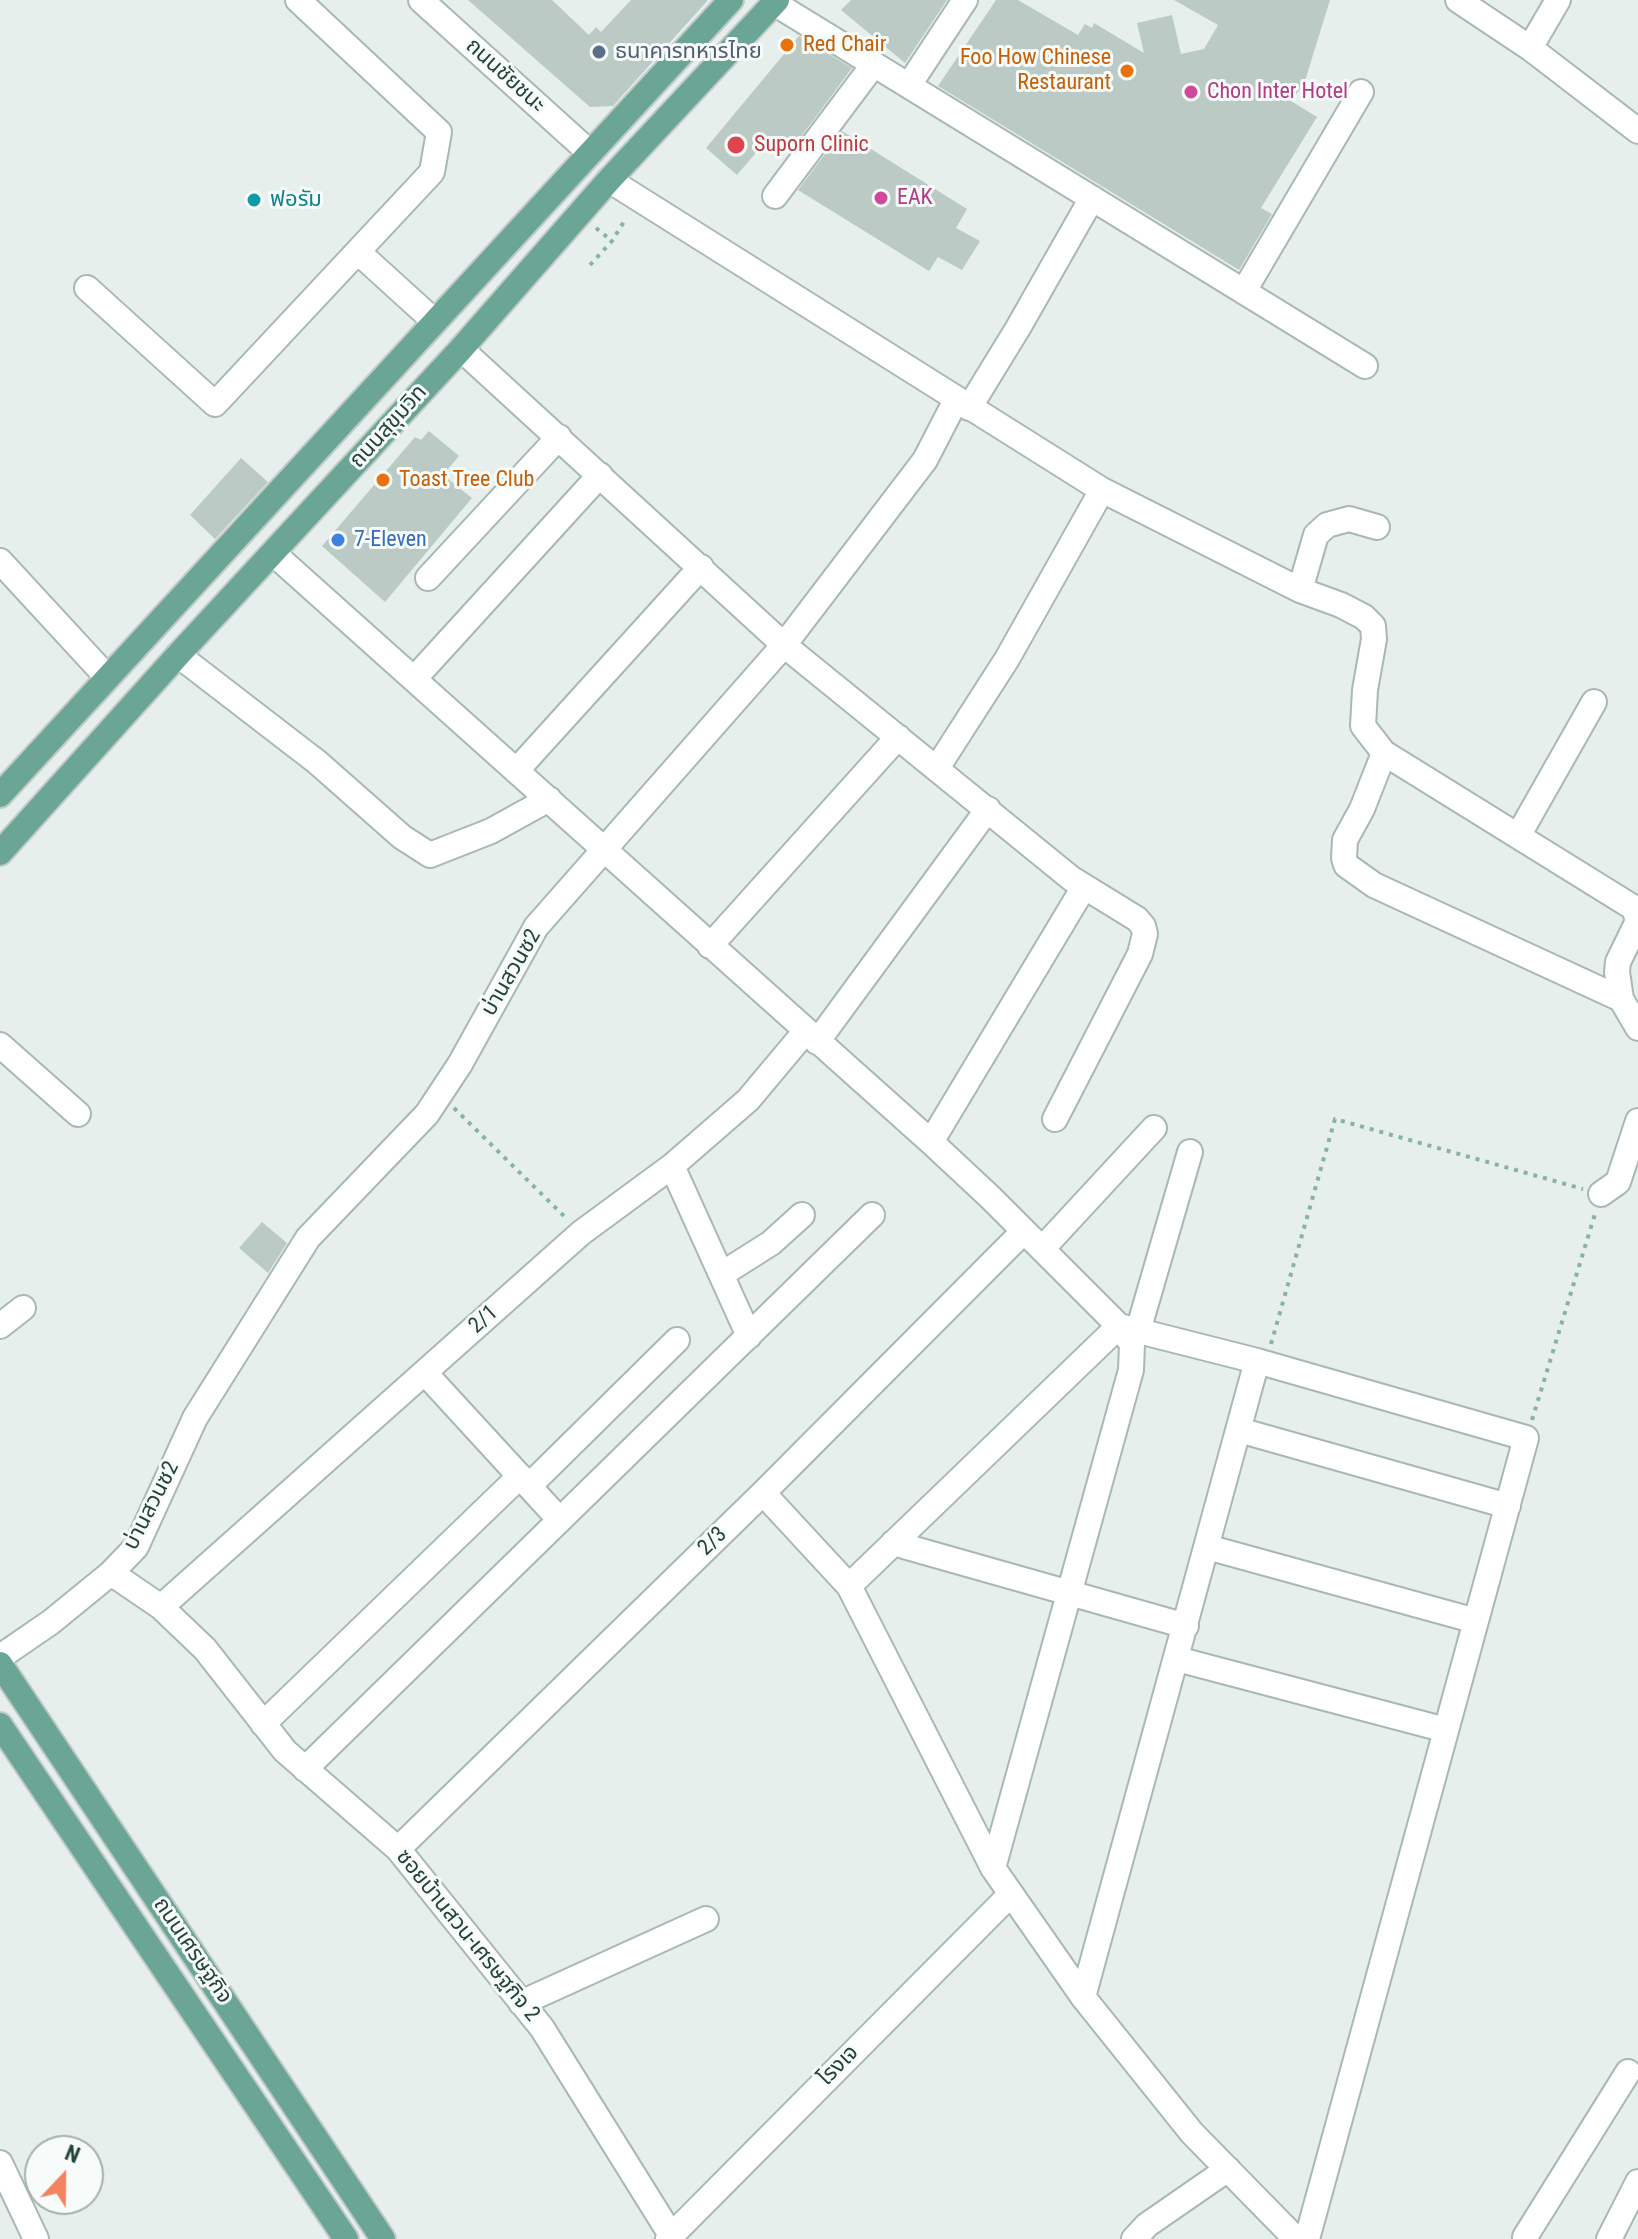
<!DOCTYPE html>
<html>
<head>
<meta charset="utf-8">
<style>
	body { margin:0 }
	#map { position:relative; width:1638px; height:2239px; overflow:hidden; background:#e6efeb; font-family:"Roboto Condensed",sans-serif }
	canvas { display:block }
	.north { position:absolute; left:24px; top:2135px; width:80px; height:80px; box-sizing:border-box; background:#f7fbf9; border:2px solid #a3b1ad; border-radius:50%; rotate:22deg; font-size:22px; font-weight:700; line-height:32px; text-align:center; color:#24423a }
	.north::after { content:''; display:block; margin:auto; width:28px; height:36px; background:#f4845f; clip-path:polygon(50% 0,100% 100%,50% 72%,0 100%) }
</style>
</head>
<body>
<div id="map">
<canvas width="1638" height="2239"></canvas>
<div class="north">N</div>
</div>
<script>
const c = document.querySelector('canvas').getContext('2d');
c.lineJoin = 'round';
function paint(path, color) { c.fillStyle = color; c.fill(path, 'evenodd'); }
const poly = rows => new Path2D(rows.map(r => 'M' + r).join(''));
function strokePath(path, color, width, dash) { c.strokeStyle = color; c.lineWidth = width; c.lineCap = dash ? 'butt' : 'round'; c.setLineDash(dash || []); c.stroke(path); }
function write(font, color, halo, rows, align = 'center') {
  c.font = font + ' "Roboto Condensed","Noto Sans Thai",sans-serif'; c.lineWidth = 6; c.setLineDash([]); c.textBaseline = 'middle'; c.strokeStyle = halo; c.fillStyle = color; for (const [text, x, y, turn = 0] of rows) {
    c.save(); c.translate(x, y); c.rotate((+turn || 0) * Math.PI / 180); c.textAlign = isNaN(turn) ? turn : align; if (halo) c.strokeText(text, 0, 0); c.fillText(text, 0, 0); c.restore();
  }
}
const building = poly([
	[468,0,552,0,589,35,596,27,601,32,631,0,708,0,613,106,590,107],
	[851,0,947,0,905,63,841,10],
	[996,0,1018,0,1078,35,1085,24,1092,28,1094,23,1144,53,1137,23,1172,15,1181,54,1204,49,1218,25,1174,0,1330,0,1304,84,1291,101,1317,117,1261,208,1272,214,1239,270,938,86],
	[799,36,852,68,795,145,784,138,775,149,765,142,737,175,706,148],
	[842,131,967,209,956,228,980,241,962,270,938,257,929,271,798,190],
	[429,431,459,456,443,475,472,498,385,602,322,546,415,437,421,440],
	[241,458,268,482,215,539,190,515],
	[262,1222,287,1243,268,1273,239,1248]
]);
const path = poly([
	[596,228,612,241],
	[590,265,612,241,625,220],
	[454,1108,565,1217],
	[1271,1344,1335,1119,1583,1189],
	[1532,1420,1595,1214]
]);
const minor = poly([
	[421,0,589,152],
	[1458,0,1530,48,1638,131],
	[774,3,1365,366],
	[1530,48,1558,0],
	[909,85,965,0],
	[609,180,1102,490,1300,590,1341,605,1364,617,1373,626,1374,639,1365,690,1363,726,1384,753,1634,908,1638,921],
	[775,196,874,64],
	[358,252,434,321],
	[87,288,215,404,432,172,439,132,298,0],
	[1244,291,1361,92],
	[461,349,784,645,1072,879,1137,919,1143,926,1145,934,1140,954,1055,1119],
	[969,408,1018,328,1092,198],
	[274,554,931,1142,990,1197,1119,1326,1132,1344,1131,1370,993,1868],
	[0,561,107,677],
	[428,578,559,437],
	[1300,590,1316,535,1327,525,1349,519,1377,527],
	[178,655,317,762,402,837,430,855,491,831,549,799],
	[414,679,600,475],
	[1384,753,1362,809,1345,840,1344,858,1346,865,1374,885,1621,999],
	[937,768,1007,659,1102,490],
	[516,771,701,567],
	[1518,836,1594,702],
	[1638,921,1618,962,1617,972,1621,999,1638,1028],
	[710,946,898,737],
	[817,1042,988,809],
	[0,1045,78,1114],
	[931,1142,1084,887],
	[672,1166,749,1336],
	[1601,1194,1618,1182,1638,1121],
	[1042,1249,1154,1128],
	[722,1274,771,1243,802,1215],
	[0,1326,23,1308],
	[1119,1326,1257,1361,1526,1438,1307,2239],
	[1138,1331,1190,1152],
	[425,1373,559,1519],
	[1239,1430,1508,1506],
	[529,1486,677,1340],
	[763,1493,849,1586,993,1868,1083,1997,1192,2133,1296,2239],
	[893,1543,1186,1626],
	[1207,1547,1476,1621],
	[111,1573,161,1607,205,1649,285,1751,398,1849,542,2028,671,2235],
	[849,1586,1119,1326],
	[161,1607,581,1233,672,1166,748,1100,805,1032],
	[0,1657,51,1622,111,1573,136,1547,195,1418,308,1238,427,1114,460,1064,536,927,784,645,925,460,956,400],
	[1177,1659,1446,1730],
	[263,1724,520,1476],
	[305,1769,872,1215],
	[398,1849,763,1493,1024,1231],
	[1083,1997,1257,1361],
	[521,2003,706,1919],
	[0,2163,36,2239],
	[1525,2237,1628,2072],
	[668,2239,1011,1894],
	[1134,2239,1147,2225,1228,2169],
	[1609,2239,1638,2182]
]);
const major = poly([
	[0,795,731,0],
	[0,853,178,655,461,349,609,180,777,0],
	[0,1664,383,2239],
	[0,1725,346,2239]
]);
const markers = [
	[787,45,8,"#e8710a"],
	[599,52,8,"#5c6f8a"],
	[1127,71,8,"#e8710a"],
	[1191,92,8,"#d1479c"],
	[736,145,10,"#e0444e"],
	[881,198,8,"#d1479c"],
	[254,200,8,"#0f9aa8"],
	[383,480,8,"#e8710a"],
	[338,540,8,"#3f7fe0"]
];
const foodNames = [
	["Red Chair",803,45],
	["Foo How Chinese",1111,58,"right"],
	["Restaurant",1111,83,"right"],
	["Toast Tree Club",399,480]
];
const serviceNames = [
	["ธนาคารทหารไทย",615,52]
];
const streetNames = [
	["ถนนชัยชนะ",505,76,42],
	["ถนนสุขุมวิท",389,427,-48],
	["บ่านสวนซ2",512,973,-60],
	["2/1",484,1320,-42],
	["บ่านสวนซ2",152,1506,-63],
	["2/3",713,1542,-44],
	["ซอยบ้านสวน-เศรษฐกิจ 2",467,1936,51],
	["ถนนเศรษฐกิจ",192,1951,56],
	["โรงเจ",839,2066,-45]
];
const hotelNames = [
	["Chon Inter Hotel",1207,92],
	["EAK",897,198]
];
const healthNames = [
	["Suporn Clinic",754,145]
];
const cultureNames = [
	["ฟอรัม",270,200]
];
const shopNames = [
	["7-Eleven",354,540]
];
paint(building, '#bbcac4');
strokePath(minor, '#a8b8b2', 28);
strokePath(major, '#c2cac8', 28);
strokePath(path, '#86b3a5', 4, [4, 6]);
strokePath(minor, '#fff', 24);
strokePath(major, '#6aa596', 24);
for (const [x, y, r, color] of markers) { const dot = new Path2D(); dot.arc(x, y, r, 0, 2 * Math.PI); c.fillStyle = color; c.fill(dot); strokePath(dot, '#f7fbf9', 3); }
write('22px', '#c56008', '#f7fbf9', foodNames, 'left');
write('22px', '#4e5e75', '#f7fbf9', serviceNames, 'left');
write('22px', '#24423a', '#f7fbf9', streetNames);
write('22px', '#b23c85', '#f7fbf9', hotelNames, 'left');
write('22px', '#be3a42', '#f7fbf9', healthNames, 'left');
write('22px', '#0d838f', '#f7fbf9', cultureNames, 'left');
write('22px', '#366cbe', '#f7fbf9', shopNames, 'left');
</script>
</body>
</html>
